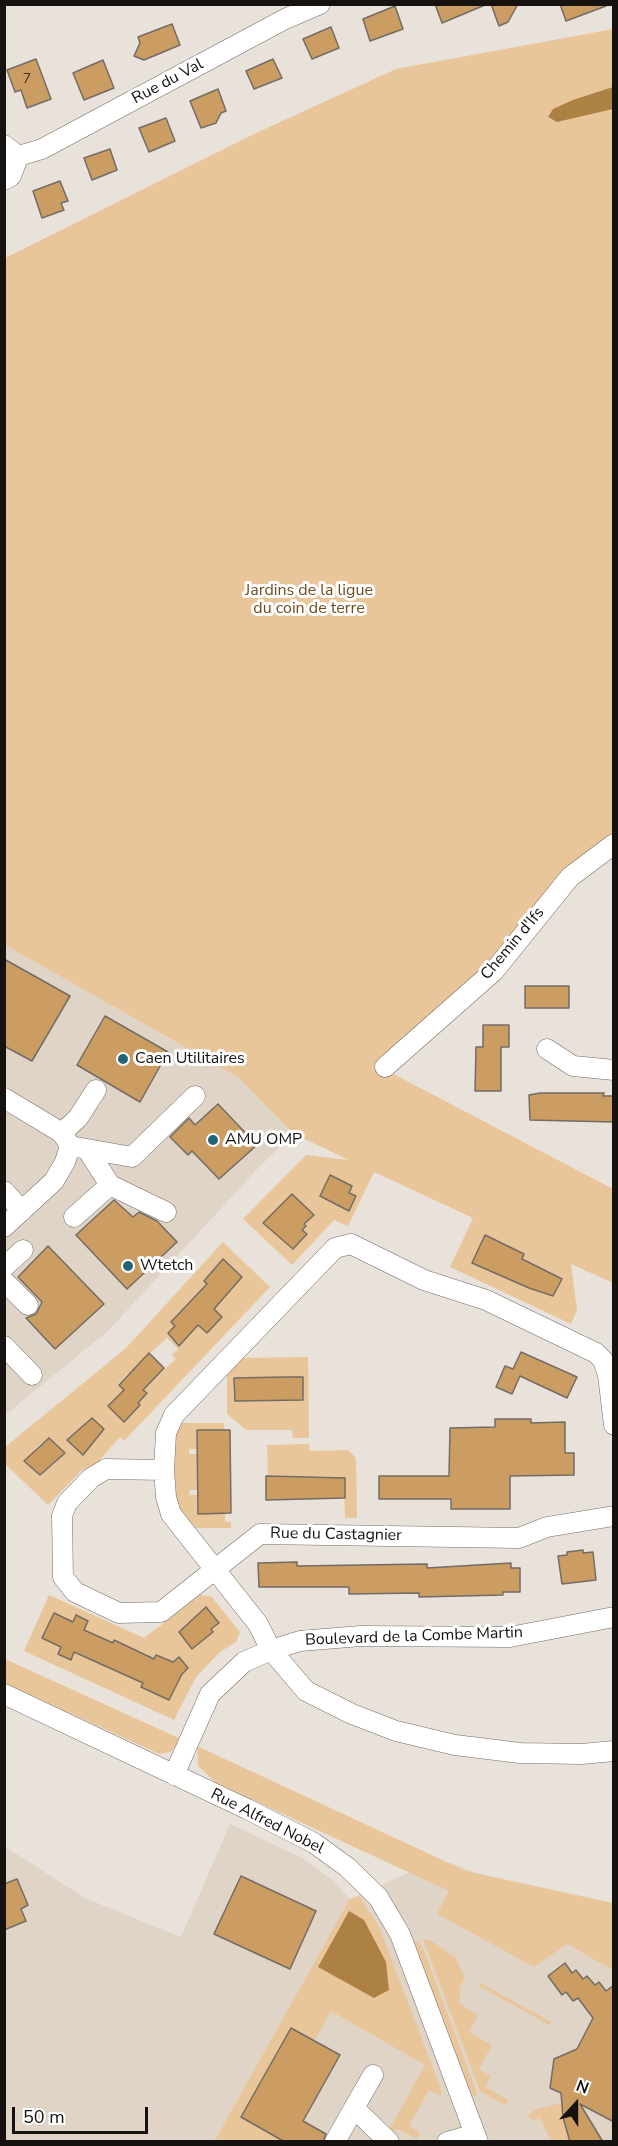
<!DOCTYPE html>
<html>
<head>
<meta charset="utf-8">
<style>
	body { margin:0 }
	#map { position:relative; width:618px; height:2146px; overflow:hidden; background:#e9e2da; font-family:"Nunito Sans",sans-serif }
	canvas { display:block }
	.frame { position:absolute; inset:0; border:6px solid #151210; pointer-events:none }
	.north { position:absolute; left:546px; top:2074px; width:60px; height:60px; -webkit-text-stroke:4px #fff; paint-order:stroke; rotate:21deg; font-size:16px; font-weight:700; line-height:24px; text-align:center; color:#151210 }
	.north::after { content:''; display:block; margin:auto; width:21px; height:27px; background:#151210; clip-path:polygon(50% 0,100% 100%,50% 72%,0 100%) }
	.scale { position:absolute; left:12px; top:2107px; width:136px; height:27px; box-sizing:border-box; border:3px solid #151210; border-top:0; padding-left:8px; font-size:18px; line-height:21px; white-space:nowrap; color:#151210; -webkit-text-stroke:4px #fff; paint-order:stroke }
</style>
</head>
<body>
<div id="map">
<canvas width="618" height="2146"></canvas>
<div class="frame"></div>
<div class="north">N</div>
<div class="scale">50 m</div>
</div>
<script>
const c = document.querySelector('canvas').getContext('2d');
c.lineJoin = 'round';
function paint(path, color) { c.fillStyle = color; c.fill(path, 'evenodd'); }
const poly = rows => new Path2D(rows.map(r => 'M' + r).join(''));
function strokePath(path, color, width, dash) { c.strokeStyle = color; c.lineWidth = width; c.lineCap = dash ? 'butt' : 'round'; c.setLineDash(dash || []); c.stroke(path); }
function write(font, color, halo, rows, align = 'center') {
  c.font = font + ' "Nunito Sans",sans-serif'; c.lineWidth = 6; c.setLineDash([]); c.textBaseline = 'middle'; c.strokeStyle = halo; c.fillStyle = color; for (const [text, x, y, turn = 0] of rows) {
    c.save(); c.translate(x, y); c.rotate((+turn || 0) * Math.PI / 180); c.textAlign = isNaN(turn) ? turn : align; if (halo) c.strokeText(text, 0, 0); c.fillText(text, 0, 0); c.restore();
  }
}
const built = poly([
	[5,945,238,1077,294,1134,262,1164,108,1331,5,1415],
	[230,1824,302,1858,330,1878,350,1899,439,1859,491,1878,613,1951,613,2141,5,2141,4,1846,85,1898,181,1937]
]);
const green = poly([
	[613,29,613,846,386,1070,613,1189,613,1283,571,1264,577,1310,571,1324,450,1267,473,1218,374,1172,348,1226,334,1220,292,1265,243,1219,306,1155,349,1160,294,1134,238,1077,5,945,5,258,254,134,396,69],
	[485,1235,524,1254,512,1280,472,1263],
	[223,1242,270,1287,124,1441,120,1437,96,1464,82,1470,48,1505,5,1464,4,1448,126,1348],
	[198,1294,222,1317,207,1333,197,1324,187,1337],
	[167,1338,178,1349,172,1355,176,1359,155,1377,140,1362],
	[127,1374,147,1393,124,1421,108,1406,124,1390,118,1384],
	[41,1443,59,1459,40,1475,25,1461],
	[308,1357,309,1438,293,1438,292,1430,246,1430,227,1414,227,1373,241,1358],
	[303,1377,303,1400,235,1401,234,1378],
	[179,1423,224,1423,224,1430,197,1430,197,1449,189,1449,189,1454,197,1454,197,1490,190,1490,189,1495,197,1495,198,1514,225,1514,225,1521,231,1522,231,1528,192,1528,175,1506,174,1429],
	[309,1444,310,1451,348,1450,356,1458,357,1518,345,1518,344,1478,268,1476,267,1445],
	[49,1595,144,1638,200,1595,211,1596,240,1632,236,1642,220,1652,196,1677,174,1720,24,1651],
	[102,1639,113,1643,114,1640,129,1647,142,1658,133,1679,92,1660],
	[5,1659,181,1739,171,1752,159,1754,5,1683],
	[197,1746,466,1871,613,1903,613,1970,567,1944,534,1967,437,1914,449,1891,216,1783,198,1766],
	[359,1896,380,1929,442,2092,440,2096,429,2090,409,2126,420,2133,417,2139,400,2130,389,2130,425,2065,331,2011,314,2041,291,2028,241,2117,285,2141,214,2142,350,1899],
	[423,1939,433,1942,456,1958,465,1978,459,1989,461,1991,459,2003,478,2015,469,2032,492,2045,479,2069,491,2076,485,2087,508,2100,505,2105,480,2091],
	[410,1940,420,1943,424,1951,477,2093,476,2096,468,2094],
	[481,1983,551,2022,549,2025,479,1986],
	[561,2103,570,2141,551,2141,539,2116,535,2121,527,2117,534,2110]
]);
const water = poly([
	[613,87,613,109,557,122,548,117,553,109,573,100],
	[349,1911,364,1920,386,1962,389,1990,374,1998,318,1967]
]);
const building = poly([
	[435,4,485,4,485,5,442,23,435,4],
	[491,4,518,4,508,22,499,26,491,4],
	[560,4,606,4,606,6,566,21,560,4],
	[395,6,403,29,370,41,363,19,395,6],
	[172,24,180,45,144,60,134,56,140,43,138,37,172,24],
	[331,27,339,48,312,59,303,39,331,27],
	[36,59,51,99,27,108,21,90,15,92,7,70,36,59],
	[273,59,282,78,254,89,246,71,273,59],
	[103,60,114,88,84,100,73,73,103,60],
	[218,89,226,111,221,113,216,123,201,128,190,101,218,89],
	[166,118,175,141,149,152,139,128,166,118],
	[110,149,117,170,92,180,84,158,110,149],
	[60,181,68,201,61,203,64,210,42,218,33,191,60,181],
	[4,959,70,996,32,1061,4,1046,4,959],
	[525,986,569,986,569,1008,525,1008,525,986],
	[105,1016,168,1052,140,1102,77,1065,105,1016],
	[483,1025,509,1025,509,1047,501,1047,501,1091,475,1091,476,1047,483,1047,483,1025],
	[540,1093,604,1093,603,1096,614,1096,614,1122,530,1120,529,1095,540,1093],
	[218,1104,257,1145,219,1179,192,1151,188,1155,170,1137,189,1118,195,1125,218,1104],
	[330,1175,352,1186,349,1193,356,1196,349,1211,320,1196,330,1175],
	[292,1194,314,1215,304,1224,306,1226,302,1230,307,1234,293,1249,263,1223,292,1194],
	[114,1200,133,1217,139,1212,157,1221,177,1242,127,1289,76,1235,114,1200],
	[485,1235,524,1254,522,1259,562,1279,553,1296,529,1288,472,1263,485,1235],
	[48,1246,104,1304,55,1349,26,1318,36,1314,42,1302,18,1277,48,1246],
	[223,1259,242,1277,214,1309,222,1317,207,1333,198,1325,179,1346,168,1333,175,1326,171,1322,207,1284,204,1281,223,1259],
	[521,1352,577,1377,567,1398,520,1376,512,1394,496,1387,505,1366,513,1369,521,1352],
	[149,1353,164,1368,143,1390,147,1393,138,1403,140,1405,124,1422,108,1406,124,1390,119,1385,149,1353],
	[286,1377,303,1377,303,1400,235,1401,234,1378,286,1377],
	[92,1418,104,1429,83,1455,67,1440,92,1418],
	[495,1419,531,1419,531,1423,565,1422,565,1453,574,1453,574,1475,510,1476,510,1509,451,1509,451,1499,379,1499,379,1476,449,1476,450,1428,495,1427,495,1419],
	[197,1430,230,1430,231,1513,198,1514,197,1430],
	[49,1438,65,1453,40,1475,24,1461,49,1438],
	[266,1476,345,1478,345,1498,266,1500,266,1476],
	[583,1550,583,1553,593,1552,596,1580,562,1584,558,1556,567,1555,567,1552,583,1550],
	[297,1562,297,1566,427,1564,427,1568,511,1563,511,1568,520,1568,520,1592,503,1592,503,1595,419,1597,419,1593,349,1594,349,1587,259,1587,258,1563,297,1562],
	[206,1607,219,1623,211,1629,213,1632,192,1649,179,1632,206,1607],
	[54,1613,73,1622,76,1615,88,1621,84,1630,113,1643,114,1640,154,1659,156,1655,173,1662,179,1657,188,1668,182,1674,169,1700,141,1687,143,1683,74,1652,71,1660,58,1654,61,1647,42,1638,54,1613],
	[241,1876,316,1911,290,1969,214,1934,241,1876],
	[17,1879,28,1905,21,1909,26,1921,4,1930,4,1884,17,1879],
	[565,1963,572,1973,576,1970,583,1979,587,1976,595,1985,599,1982,606,1991,614,1985,614,2122,580,2104,603,2142,570,2142,563,2117,561,2093,550,2088,554,2059,577,2049,593,2018,578,1998,573,2001,566,1992,562,1995,548,1976,565,1963],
	[291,2028,340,2055,303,2121,326,2134,323,2142,285,2142,241,2117,291,2028]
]);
const minor = poly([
	[4,145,13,152,16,163,11,176,4,180],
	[15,157,42,149,285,19,320,4],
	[547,1049,573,1066,614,1070],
	[385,1067,494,971,570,877,614,844],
	[4,1098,62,1133,70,1146,65,1162,54,1181,4,1227],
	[62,1133,78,1118,96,1090],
	[70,1146,132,1157,195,1096],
	[110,1185,166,1212],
	[4,1191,22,1211],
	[74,1217,110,1185,87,1149],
	[4,1267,23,1250],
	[4,1281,28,1305],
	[4,1346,32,1375],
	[614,1425,608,1375,603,1360,596,1353,486,1300,424,1280,351,1244,335,1248,174,1415,166,1433,164,1470,166,1497,171,1514,258,1624,271,1650,306,1691,352,1714,396,1731,455,1745,520,1753,582,1754,614,1751],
	[164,1470,106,1469,91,1478,67,1503,62,1516,63,1577,75,1592,119,1613,161,1612,260,1534,519,1538,547,1527,614,1516],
	[4,1694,247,1809,314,1843,347,1867,378,1897,400,1934,478,2142],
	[174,1775,210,1694,244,1662,271,1650,300,1641,361,1636,510,1637,614,1617],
	[373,2075,354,2108,389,2142],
	[335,2142,354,2108],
	[447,2142,475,2134]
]);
const markers = [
	[123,1059,6,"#216377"],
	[213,1140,6,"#216377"],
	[128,1266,6,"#216377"]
];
const numberNames = [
	["7",27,80]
];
const streetNames = [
	["Rue du Val",168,82,-28],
	["Chemin d'Ifs",513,944,-50],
	["Rue du Castagnier",336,1535,1],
	["Boulevard de la Combe Martin",414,1637,-2],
	["Rue Alfred Nobel",267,1822,27]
];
const parkNames = [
	["Jardins de la ligue",309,591],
	["du coin de terre",309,609]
];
const poiNames = [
	["Caen Utilitaires",135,1059],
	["AMU OMP",225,1140],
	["Wtetch",140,1266]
];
paint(built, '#e0d4c6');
paint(green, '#e9c69a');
paint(water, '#ad8044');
paint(building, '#cc9d62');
strokePath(building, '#726c65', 1.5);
strokePath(minor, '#726c65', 21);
strokePath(minor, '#fff', 20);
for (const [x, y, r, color] of markers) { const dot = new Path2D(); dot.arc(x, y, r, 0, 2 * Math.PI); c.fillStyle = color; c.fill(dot); strokePath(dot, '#fff', 2); }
write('14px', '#433524', null, numberNames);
write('16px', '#151210', '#fff', streetNames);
write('16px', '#6d4c1f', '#fff', parkNames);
write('16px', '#151210', '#fff', poiNames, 'left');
</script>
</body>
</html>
